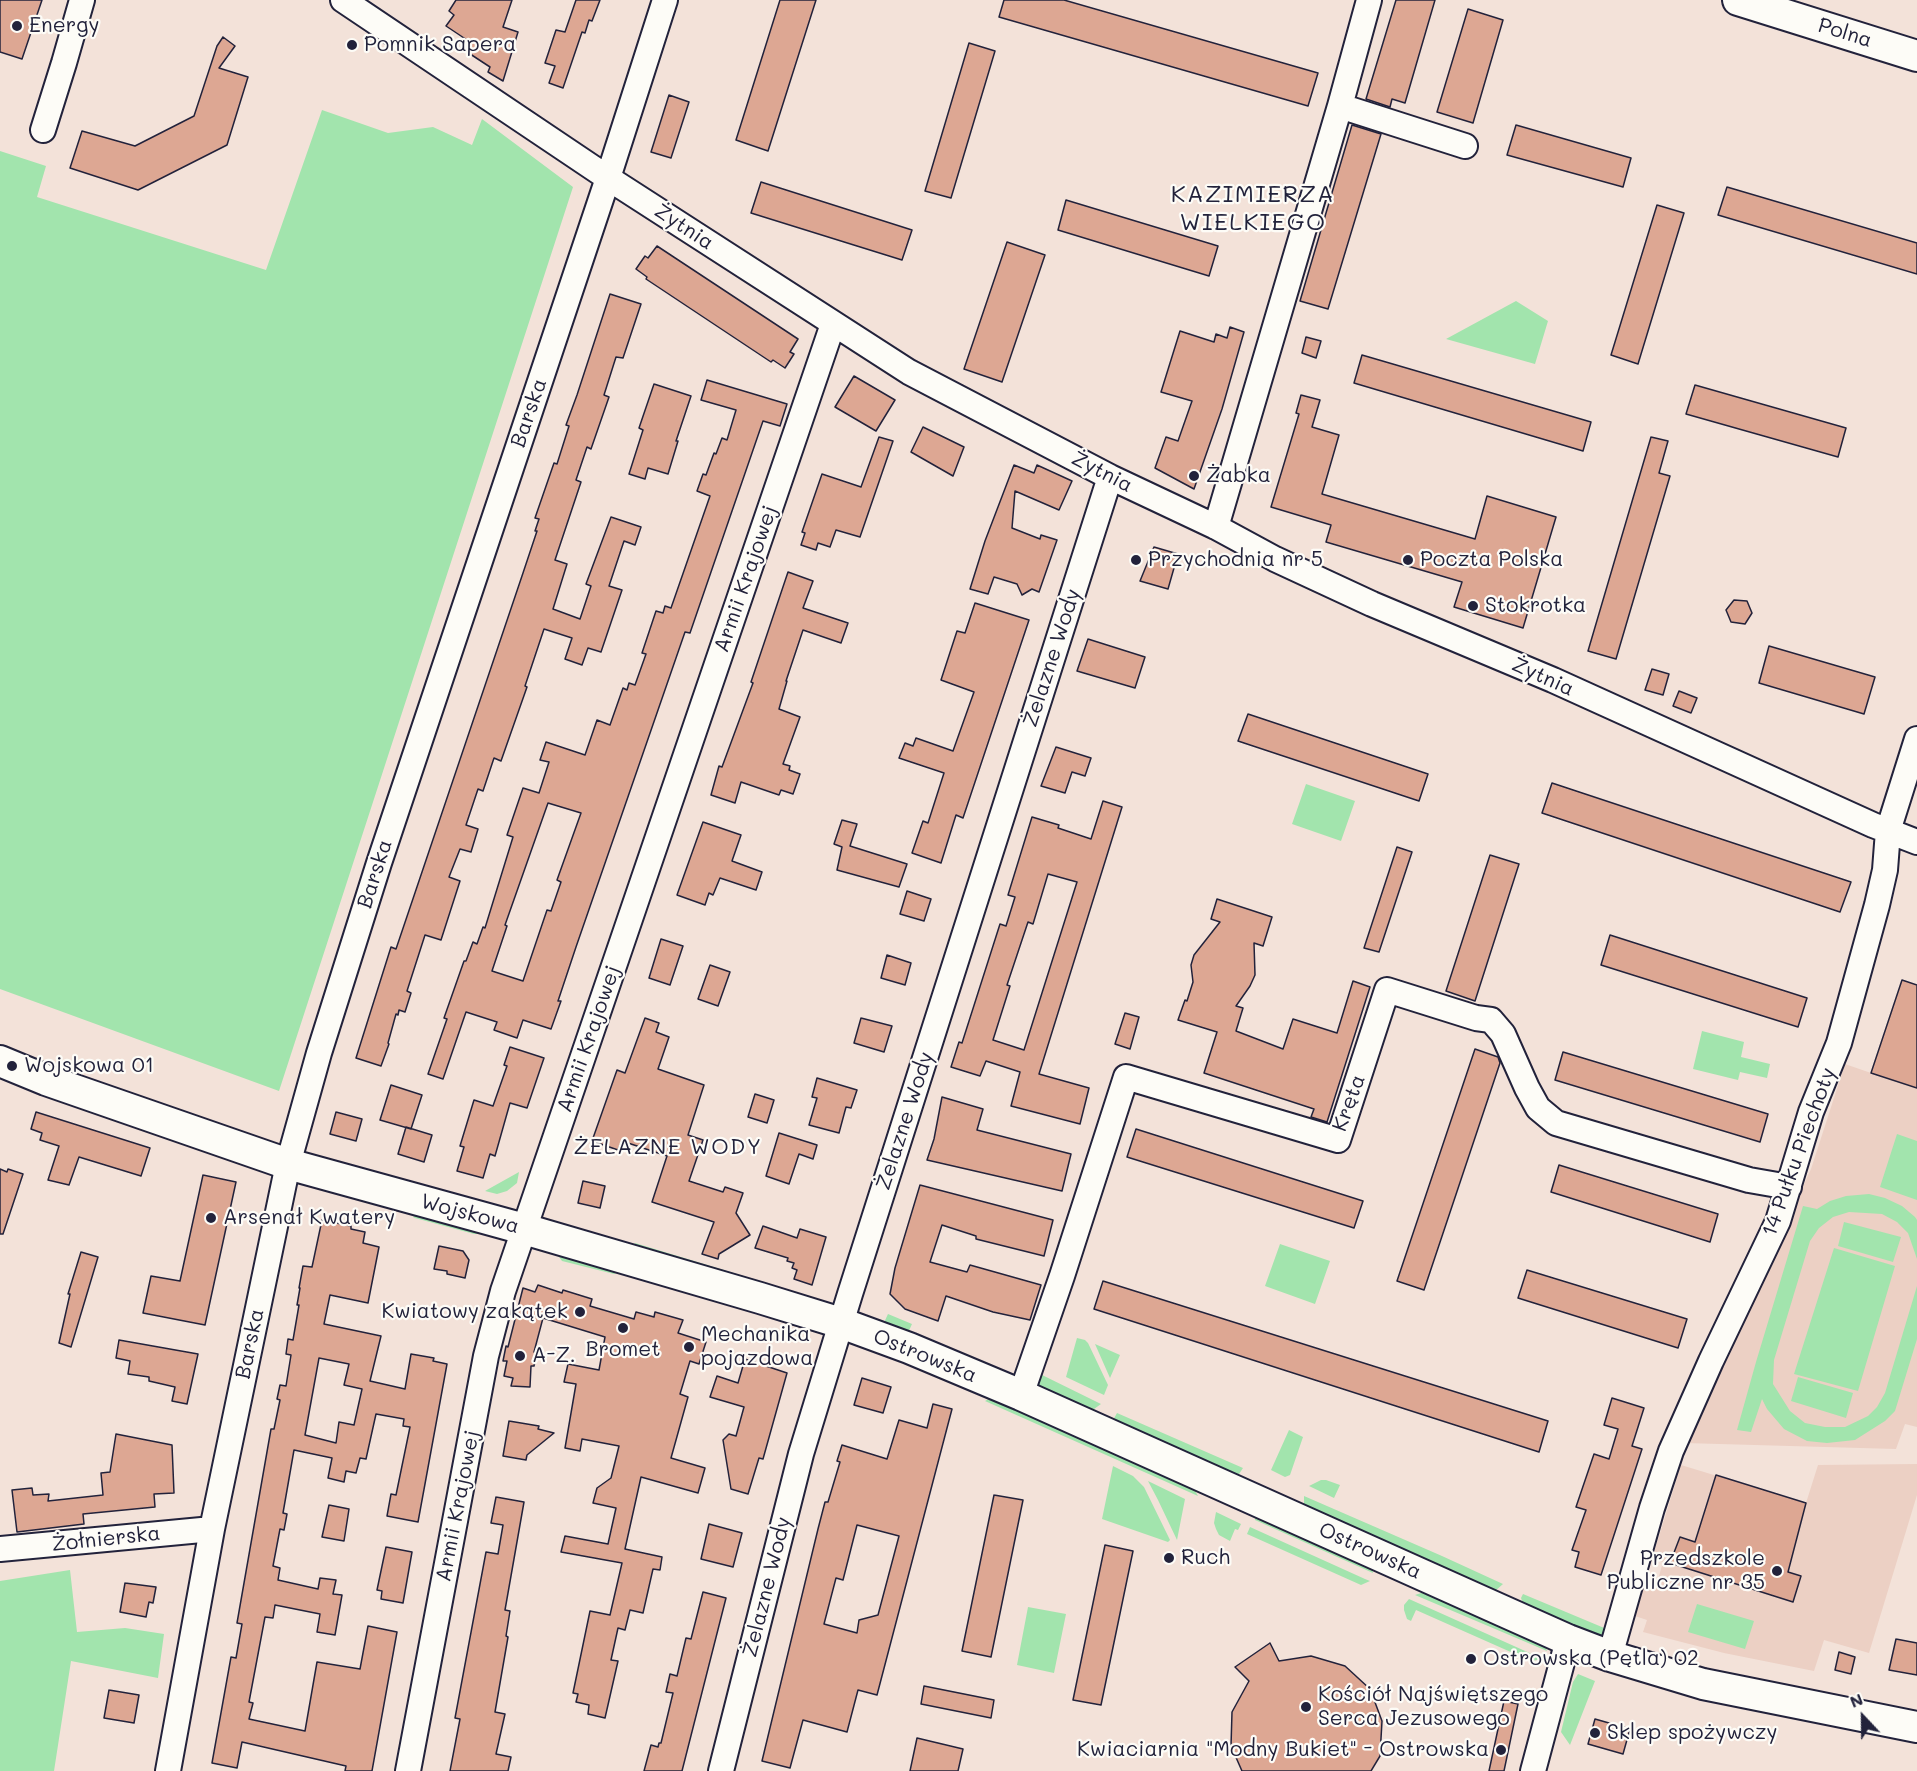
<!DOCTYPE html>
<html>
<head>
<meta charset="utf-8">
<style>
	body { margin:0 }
	#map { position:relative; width:1917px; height:1771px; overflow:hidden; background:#f3e2d9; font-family:Mali,sans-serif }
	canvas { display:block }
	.north { position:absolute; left:1833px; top:1687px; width:60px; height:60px; -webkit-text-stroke:4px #fdfcf7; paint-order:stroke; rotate:338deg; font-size:16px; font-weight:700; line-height:24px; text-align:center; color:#22223b }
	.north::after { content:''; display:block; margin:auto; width:21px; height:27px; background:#22223b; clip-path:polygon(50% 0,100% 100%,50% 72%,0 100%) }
</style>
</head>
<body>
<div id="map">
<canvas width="1917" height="1771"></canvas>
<div class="north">N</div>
</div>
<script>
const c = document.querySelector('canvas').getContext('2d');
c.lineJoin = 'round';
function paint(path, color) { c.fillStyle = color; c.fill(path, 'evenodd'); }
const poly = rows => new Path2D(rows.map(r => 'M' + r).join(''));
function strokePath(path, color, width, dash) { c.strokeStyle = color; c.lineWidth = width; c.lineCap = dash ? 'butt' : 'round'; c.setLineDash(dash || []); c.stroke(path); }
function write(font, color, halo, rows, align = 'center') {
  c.font = font + ' Mali,sans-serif'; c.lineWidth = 4.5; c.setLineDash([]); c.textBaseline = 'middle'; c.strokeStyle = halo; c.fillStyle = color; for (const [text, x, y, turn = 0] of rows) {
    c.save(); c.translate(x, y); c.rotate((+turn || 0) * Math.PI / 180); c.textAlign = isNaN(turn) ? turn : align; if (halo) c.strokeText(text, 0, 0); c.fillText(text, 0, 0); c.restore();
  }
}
const built = poly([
	[1902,980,1917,985,1917,1427,1905,1424,1896,1449,1684,1443,1811,1169,1845,1064,1871,1073],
	[1917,1464,1917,1495,1869,1653,1824,1640,1814,1671,1724,1653,1643,1632,1647,1620,1635,1616,1645,1580,1657,1583,1663,1562,1652,1559,1681,1465,1806,1503,1818,1465]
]);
const green = poly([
	[322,110,388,133,433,127,472,145,482,119,573,187,279,1091,0,989,0,151,46,166,37,197,266,270],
	[1516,301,1548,321,1535,364,1446,339],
	[1306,784,1355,801,1341,841,1292,824],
	[1702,1031,1744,1042,1741,1057,1770,1064,1767,1078,1740,1072,1738,1080,1693,1069],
	[1897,1134,1917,1141,1917,1200,1880,1187],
	[519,1172,517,1183,507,1191,497,1194,485,1191],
	[1869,1194,1885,1198,1902,1206,1915,1217,1917,1220,1917,1259,1908,1233,1897,1222,1882,1214,1849,1212,1833,1217,1819,1228,1810,1241,1774,1360,1773,1384,1790,1411,1805,1423,1825,1427,1845,1427,1868,1416,1877,1407,1885,1393,1917,1286,1917,1339,1895,1411,1885,1421,1855,1440,1827,1443,1807,1441,1784,1429,1767,1409,1762,1399,1751,1432,1737,1430,1756,1362,1803,1206,1817,1209,1830,1201,1846,1196],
	[415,1215,420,1216,482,1231,480,1234,474,1234,415,1218,413,1217],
	[1844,1222,1901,1237,1893,1262,1838,1246],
	[635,1243,763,1282,762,1283,632,1248],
	[1280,1244,1330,1261,1315,1304,1265,1286],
	[1834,1248,1895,1266,1858,1391,1794,1374],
	[557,1254,623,1270,614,1274,562,1261],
	[888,1314,912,1324,907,1335,882,1327],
	[1077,1338,1085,1340,1088,1343,1108,1385,1104,1395,1066,1377],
	[1095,1344,1120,1355,1110,1378],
	[1038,1373,1101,1404,1094,1409,1085,1410,1043,1392,1038,1386],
	[1798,1377,1853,1393,1846,1418,1791,1401],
	[994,1396,1194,1489,1198,1496,985,1401],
	[1117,1413,1243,1468,1239,1474,1232,1476,1112,1422],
	[1289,1430,1303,1437,1290,1475,1285,1477,1271,1470],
	[1113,1466,1133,1476,1144,1487,1170,1540,1168,1542,1102,1519],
	[1321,1480,1326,1480,1340,1485,1334,1498,1309,1486],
	[1148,1481,1185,1499,1177,1540,1158,1500],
	[1304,1496,1442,1556,1503,1584,1495,1591,1489,1591,1304,1505],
	[1216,1512,1241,1524,1238,1530,1235,1529,1230,1541,1219,1535,1216,1529,1214,1523],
	[1255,1513,1372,1568,1373,1573,1255,1520],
	[1250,1527,1365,1579,1370,1581,1361,1585,1247,1534],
	[70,1570,77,1632,125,1628,164,1634,158,1678,71,1661,54,1771,0,1771,0,1581],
	[1424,1592,1544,1642,1547,1651,1415,1595],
	[1523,1594,1609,1630,1600,1637,1528,1609,1523,1603,1521,1598],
	[1409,1599,1543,1659,1531,1661,1416,1610,1411,1621,1407,1619,1404,1610,1404,1605],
	[1697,1604,1754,1621,1745,1649,1688,1632],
	[1028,1607,1066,1614,1054,1673,1017,1665],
	[1578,1674,1595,1681,1570,1745,1561,1732,1573,1682]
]);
const building = poly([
	[0,0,42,0,22,59,0,52,0,0],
	[456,0,512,0,503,27,518,32,503,81,488,72,490,67,461,48,467,40,446,26,454,15,449,11,456,0],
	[576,0,600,0,592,21,589,20,585,33,582,32,563,88,549,83,555,66,545,63,556,30,565,32,576,0],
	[780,0,816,0,768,151,736,140,780,0],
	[1004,0,1064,0,1318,73,1308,106,999,17,1004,0],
	[1396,0,1435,0,1405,103,1392,99,1390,107,1366,99,1396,0],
	[1468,9,1503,20,1473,123,1437,112,1468,9],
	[223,37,235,46,219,68,248,77,227,145,138,190,70,168,82,131,135,146,194,116,217,46,223,37],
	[969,43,995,51,951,198,925,191,969,43],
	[669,95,689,102,671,158,651,152,669,95],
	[1352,125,1381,134,1328,309,1300,301,1352,125],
	[1516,125,1631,158,1623,187,1507,155,1516,125],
	[761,182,912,230,902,260,751,213,761,182],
	[1727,187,1917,243,1917,274,1718,215,1727,187],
	[1066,200,1218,246,1209,276,1058,230,1066,200],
	[1657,205,1684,213,1638,364,1611,355,1657,205],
	[1007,242,1045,255,1002,382,964,369,1007,242],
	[657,246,798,339,790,352,794,354,785,368,773,360,771,362,646,279,647,277,636,269,645,256,648,258,657,246],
	[610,294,641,304,623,358,616,357,604,395,609,397,591,449,587,447,576,480,581,482,555,560,567,564,553,609,580,619,591,586,586,584,611,517,641,527,635,545,624,541,609,586,622,590,601,652,588,648,582,665,565,659,572,638,544,629,525,686,527,687,501,761,494,758,483,791,478,789,466,825,478,829,471,852,460,849,449,877,460,881,441,940,425,935,407,991,411,993,405,1012,399,1010,398,1015,396,1014,388,1043,389,1044,381,1066,356,1058,391,947,396,949,523,573,537,531,535,531,539,519,535,518,554,463,557,464,569,426,566,425,577,395,610,294],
	[1230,327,1244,332,1222,409,1194,489,1155,468,1166,437,1178,441,1192,401,1161,392,1180,331,1214,342,1216,334,1227,338,1230,327],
	[1306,337,1321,341,1316,358,1302,353,1306,337],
	[1362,355,1591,422,1583,451,1354,383,1362,355],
	[854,376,895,400,876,431,835,407,854,376],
	[707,380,787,404,780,426,763,421,690,633,685,632,576,947,558,1001,561,1001,551,1029,523,1020,517,1038,494,1030,497,1022,466,1012,443,1079,428,1074,447,1019,444,1018,464,961,466,961,473,942,477,944,483,927,485,928,513,837,507,835,523,788,539,793,549,762,540,760,546,742,585,755,597,720,610,725,623,688,627,690,629,683,635,685,646,654,642,653,656,611,663,613,665,606,671,608,710,496,697,491,703,474,706,475,714,453,716,454,722,438,727,440,736,410,701,400,707,380],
	[548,803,581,813,557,880,561,882,551,911,547,910,523,981,492,971,507,926,505,925,548,803],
	[654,384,691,396,676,441,678,441,668,474,648,468,645,479,629,474,643,430,639,428,654,384],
	[1695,385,1846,428,1838,457,1686,414,1695,385],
	[1301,395,1320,400,1312,427,1339,435,1322,494,1475,539,1487,496,1556,517,1523,628,1454,607,1462,582,1326,542,1331,525,1271,507,1299,414,1296,413,1301,395],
	[923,427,964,447,953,476,911,452,923,427],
	[879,437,893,441,860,537,836,530,830,547,818,543,816,550,801,545,805,533,802,532,822,474,861,487,879,437],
	[1651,437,1668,441,1659,473,1670,476,1616,659,1588,651,1651,437],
	[1014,465,1034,473,1037,465,1072,481,1059,510,1015,491,1012,528,1040,539,1041,535,1057,540,1039,592,1032,589,1022,595,1017,584,994,577,988,594,970,589,985,541,1014,465],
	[1154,547,1178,554,1168,589,1140,581,1154,547],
	[788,572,813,581,803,608,848,623,841,643,803,630,786,681,787,681,779,709,800,717,783,764,790,766,789,770,800,774,793,794,781,790,779,795,741,782,735,803,711,795,719,766,722,767,753,683,751,682,788,572],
	[1734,600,1747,601,1752,613,1745,624,1731,622,1726,610,1734,600],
	[975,603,1029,620,963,818,956,815,941,863,912,853,923,821,928,823,944,773,899,758,905,743,913,746,916,738,953,751,974,692,941,680,957,631,965,633,975,603],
	[1088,639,1145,657,1135,688,1077,671,1088,639],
	[1769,646,1875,677,1864,714,1759,683,1769,646],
	[1652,669,1669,674,1663,695,1645,690,1652,669],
	[1679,691,1697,698,1691,713,1673,706,1679,691],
	[1248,714,1428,774,1419,801,1238,741,1248,714],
	[1056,747,1091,758,1085,776,1072,772,1065,793,1041,786,1056,747],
	[1552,783,1851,882,1840,912,1542,813,1552,783],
	[1103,801,1122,807,1039,1074,1089,1088,1080,1124,1011,1106,1020,1072,986,1061,980,1076,951,1067,959,1042,962,1043,1000,924,1006,926,1015,897,1008,895,1032,817,1059,825,1058,828,1091,839,1103,801],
	[1048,874,1077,882,1024,1050,993,1040,1010,986,1007,985,1028,922,1033,924,1048,874],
	[842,820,857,824,850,846,907,864,899,887,837,870,842,847,834,844,842,820],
	[703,822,741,835,732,861,762,872,756,890,720,878,713,895,709,893,705,905,677,895,703,822],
	[1397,847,1412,852,1379,952,1364,948,1397,847],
	[1490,855,1519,864,1475,1001,1446,991,1490,855],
	[907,891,931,899,924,921,900,914,907,891],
	[1217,899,1272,917,1263,946,1254,943,1255,975,1250,986,1236,1006,1243,1008,1236,1031,1283,1049,1293,1019,1337,1033,1353,981,1370,987,1327,1122,1311,1117,1314,1109,1204,1073,1217,1032,1178,1020,1185,1000,1187,1001,1193,982,1191,965,1194,955,1220,922,1211,919,1217,899],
	[1610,935,1807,998,1798,1027,1601,965,1610,935],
	[661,939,683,946,670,985,649,978,661,939],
	[887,955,911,963,905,985,881,978,887,955],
	[710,965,730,972,718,1006,698,999,710,965],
	[1902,980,1917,985,1917,1088,1871,1073,1902,980],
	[1125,1013,1139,1017,1130,1049,1115,1044,1125,1013],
	[645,1018,659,1023,656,1032,669,1037,658,1069,704,1085,688,1135,703,1140,689,1181,723,1192,725,1187,743,1193,736,1213,750,1235,719,1254,718,1259,702,1254,714,1222,652,1202,667,1156,622,1141,618,1150,592,1141,617,1070,625,1073,645,1018],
	[861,1018,892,1026,884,1052,854,1043,861,1018],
	[510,1047,544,1058,527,1108,510,1103,495,1156,490,1154,483,1178,457,1171,464,1147,460,1146,474,1100,493,1106,507,1066,504,1065,510,1047],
	[1475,1049,1498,1057,1500,1063,1424,1290,1397,1281,1475,1049],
	[1563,1052,1768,1114,1760,1142,1555,1080,1563,1052],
	[817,1078,857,1090,851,1108,846,1107,839,1133,809,1125,817,1098,812,1097,817,1078],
	[391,1085,422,1095,411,1129,380,1120,391,1085],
	[755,1094,774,1100,767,1123,748,1117,755,1094],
	[942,1097,983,1109,977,1130,1071,1154,1062,1191,927,1160,934,1139,942,1097],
	[36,1112,150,1148,141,1176,79,1157,69,1185,48,1180,59,1146,40,1140,42,1133,31,1129,36,1112],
	[336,1112,362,1119,356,1141,330,1134,336,1112],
	[406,1127,432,1135,424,1162,398,1154,406,1127],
	[1136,1129,1363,1201,1354,1228,1127,1157,1136,1129],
	[779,1133,817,1145,813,1159,799,1154,789,1184,766,1176,779,1133],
	[1559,1165,1718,1214,1710,1242,1551,1192,1559,1165],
	[0,1169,7,1172,8,1169,23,1174,3,1234,0,1234,0,1169],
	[203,1175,236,1182,205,1325,143,1313,151,1276,180,1281,203,1175],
	[583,1181,605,1186,600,1208,578,1203,583,1181],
	[920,1185,1053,1220,1044,1256,976,1239,976,1236,942,1225,930,1262,967,1272,970,1265,1041,1285,1030,1320,993,1312,946,1296,938,1321,905,1309,890,1294,895,1268,920,1185],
	[322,1220,351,1226,351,1229,365,1232,363,1243,379,1247,368,1303,330,1295,324,1324,381,1336,370,1381,405,1389,411,1354,434,1358,433,1361,447,1364,418,1522,387,1516,391,1494,396,1495,410,1427,403,1426,404,1419,376,1414,366,1459,360,1458,356,1473,346,1471,344,1482,328,1478,332,1458,294,1450,283,1513,287,1514,284,1530,280,1529,273,1566,280,1568,278,1580,318,1589,320,1578,336,1580,333,1594,342,1595,335,1635,317,1632,320,1614,275,1605,273,1618,265,1617,249,1702,253,1703,249,1719,305,1731,317,1662,360,1669,368,1626,397,1632,372,1771,345,1771,346,1766,242,1742,237,1768,212,1763,231,1657,236,1658,242,1624,237,1623,271,1429,274,1429,280,1400,277,1399,280,1385,286,1386,291,1355,286,1354,288,1339,293,1340,299,1305,297,1305,300,1288,299,1288,303,1266,312,1267,322,1220],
	[319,1358,349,1364,344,1385,362,1389,354,1425,339,1422,336,1443,305,1435,319,1358],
	[763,1226,797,1238,800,1229,826,1237,812,1285,794,1279,797,1270,792,1268,794,1263,787,1261,788,1258,755,1248,763,1226],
	[439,1246,463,1251,469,1260,465,1278,447,1274,447,1271,434,1269,439,1246],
	[81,1252,98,1257,71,1347,59,1343,70,1294,68,1294,81,1252],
	[1527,1270,1687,1319,1678,1348,1518,1298,1527,1270],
	[1103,1281,1548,1421,1539,1452,1094,1309,1103,1281],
	[538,1285,562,1293,563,1290,592,1299,590,1306,634,1319,636,1312,654,1317,655,1312,683,1320,678,1333,706,1342,699,1364,690,1361,680,1394,688,1397,671,1458,705,1468,698,1493,641,1477,625,1549,662,1557,660,1570,653,1569,643,1613,630,1610,625,1630,618,1628,611,1660,618,1661,605,1718,588,1714,589,1705,576,1702,578,1694,573,1693,590,1611,610,1615,622,1563,561,1552,565,1536,608,1544,616,1508,593,1503,597,1488,611,1478,619,1446,582,1439,580,1451,565,1448,576,1384,564,1382,568,1364,599,1370,605,1337,543,1318,534,1352,537,1352,534,1366,531,1366,530,1387,511,1386,513,1378,504,1376,507,1361,503,1361,506,1346,508,1347,523,1288,535,1292,538,1285],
	[119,1340,198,1354,187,1404,172,1401,175,1387,149,1381,149,1377,128,1374,130,1361,116,1358,119,1340],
	[745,1359,787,1373,763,1459,759,1458,748,1494,731,1489,723,1440,729,1434,736,1436,744,1407,710,1397,717,1376,738,1383,745,1359],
	[862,1378,891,1387,883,1413,854,1405,862,1378],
	[1612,1398,1644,1408,1632,1446,1642,1449,1601,1575,1575,1567,1579,1552,1572,1550,1586,1510,1576,1507,1594,1454,1609,1459,1618,1429,1604,1425,1612,1398],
	[933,1404,952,1409,877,1695,858,1690,847,1732,803,1720,790,1768,762,1761,818,1529,825,1502,828,1502,840,1462,837,1461,842,1445,887,1459,899,1420,927,1428,933,1404],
	[857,1525,899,1536,878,1615,859,1620,857,1633,824,1624,836,1578,843,1580,857,1525],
	[509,1421,539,1426,538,1429,554,1433,527,1455,526,1460,503,1456,509,1421],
	[116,1434,172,1445,174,1493,154,1494,155,1507,83,1514,84,1524,17,1532,12,1490,32,1488,33,1495,49,1494,48,1501,103,1495,101,1473,110,1472,116,1434],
	[1716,1475,1806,1503,1788,1572,1801,1576,1793,1602,1670,1563,1680,1537,1695,1542,1716,1475],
	[994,1495,1023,1500,991,1657,962,1651,994,1495],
	[496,1497,524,1502,505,1610,510,1611,506,1636,508,1637,495,1712,505,1714,496,1754,511,1757,508,1771,450,1771,460,1719,455,1718,486,1552,498,1554,503,1525,491,1523,496,1497],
	[329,1505,349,1509,344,1541,322,1537,329,1505],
	[709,1524,742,1533,733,1567,701,1559,709,1524],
	[1105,1545,1133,1551,1101,1705,1073,1700,1105,1545],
	[386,1547,412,1552,403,1603,381,1599,382,1591,377,1590,386,1547],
	[125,1583,156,1587,153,1603,149,1602,146,1617,120,1612,125,1583],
	[703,1592,726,1598,682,1771,644,1771,651,1745,658,1747,659,1743,661,1743,673,1693,666,1692,670,1674,677,1676,686,1638,691,1639,703,1592],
	[1896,1639,1917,1643,1917,1675,1889,1670,1896,1639],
	[1270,1643,1279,1661,1311,1656,1345,1666,1370,1689,1382,1721,1380,1756,1371,1771,1242,1771,1231,1746,1232,1712,1249,1681,1235,1667,1270,1643],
	[1839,1652,1855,1657,1851,1674,1835,1670,1839,1652],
	[924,1686,994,1700,991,1718,921,1704,924,1686],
	[109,1690,139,1695,134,1723,104,1718,109,1690],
	[1504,1701,1518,1704,1504,1771,1489,1771,1504,1701],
	[1595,1719,1630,1729,1623,1754,1588,1744,1595,1719],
	[917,1738,963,1749,958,1771,910,1771,917,1738]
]);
const minor = poly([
	[343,0,608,178,909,372,1110,477,1216,527,1275,559,1372,604,1553,680,1873,825,1917,842],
	[1340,106,1465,146],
	[43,130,64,63,82,0],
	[1216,527,1340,106,1369,0],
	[1021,1395,1062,1276,1126,1077,1338,1140,1387,990,1476,1018,1491,1020,1503,1034,1527,1088,1538,1108,1556,1123,1749,1180,1789,1187],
	[0,1549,212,1529],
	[1610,1656,1652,1508,1671,1451,1711,1361,1778,1221,1811,1112,1839,1043,1877,905,1885,870,1888,831,1917,739],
	[168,1771,212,1529,288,1164,319,1053,379,863,608,178,665,0],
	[408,1771,486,1356,503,1291,833,324],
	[721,1771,801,1454,850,1294,1110,477],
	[1533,1771,1568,1640]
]);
const tertiary = poly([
	[1738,0,1917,56],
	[0,1061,46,1080,288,1164,524,1229,760,1298,841,1323,909,1348,1021,1395,1503,1611,1568,1640,1610,1656,1703,1684,1917,1727]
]);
const markers = [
	[17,26,6,"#22223b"],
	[352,45,6,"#22223b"],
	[1194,476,6,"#22223b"],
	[1136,560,6,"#22223b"],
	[1408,560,6,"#22223b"],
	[1473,606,6,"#22223b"],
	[12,1066,6,"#22223b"],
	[211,1218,6,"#22223b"],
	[580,1312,6,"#22223b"],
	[623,1328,6,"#22223b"],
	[689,1347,6,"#22223b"],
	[520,1356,6,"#22223b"],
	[1169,1558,6,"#22223b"],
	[1777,1571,6,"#22223b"],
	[1471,1659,6,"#22223b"],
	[1306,1707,6,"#22223b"],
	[1595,1733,6,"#22223b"],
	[1501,1750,6,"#22223b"]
];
const poiNames = [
	["Energy",29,26],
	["Pomnik Sapera",364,45],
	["Żabka",1206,476],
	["Przychodnia nr 5",1148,560],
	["Poczta Polska",1420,560],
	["Stokrotka",1485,606],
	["Wojskowa 01",24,1066],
	["Arsenał Kwatery",223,1218],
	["Kwiatowy zakątek",568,1312,"right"],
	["Mechanika",701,1335],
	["pojazdowa",701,1359],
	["Bromet",623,1350,"center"],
	["A-Z.",532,1356],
	["Ruch",1181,1558],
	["Przedszkole",1765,1559,"right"],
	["Publiczne nr 35",1765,1583,"right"],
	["Ostrowska (Pętla) 02",1483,1659],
	["Kościół Najświętszego",1318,1695],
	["Serca Jezusowego",1318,1719],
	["Sklep spożywczy",1607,1733],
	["Kwiaciarnia \"Modny Bukiet\" - Ostrowska",1489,1750,"right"]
];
const streetNames = [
	["Polna",1845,33,17],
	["Żytnia",684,227,33],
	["Barska",529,413,-71],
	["Żytnia",1102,472,27],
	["Armii Krajowej",746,579,-71],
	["Żelazne Wody",1052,658,-72],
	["Żytnia",1543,677,24],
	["Barska",375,874,-72],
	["Armii Krajowej",589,1039,-71],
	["Kręta",1349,1103,-70],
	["Żelazne Wody",905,1121,-72],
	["14 Pułku Piechoty",1799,1152,-70],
	["Wojskowa",470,1214,15],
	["Barska",250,1344,-78],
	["Ostrowska",925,1356,22],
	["Armii Krajowej",458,1506,-79],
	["Żołnierska",106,1539,-6],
	["Ostrowska",1370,1551,24],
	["Żelazne Wody",767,1587,-76]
];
const neighbourhoodNames = [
	["ŻELAZNE WODY",668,1147]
];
const quarterNames = [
	["KAZIMIERZA",1253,195],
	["WIELKIEGO",1253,223]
];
paint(built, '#ecd0c4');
paint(green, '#a2e4ad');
paint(building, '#dda793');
strokePath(building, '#22223b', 1.5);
strokePath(minor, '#22223b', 28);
strokePath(tertiary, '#22223b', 34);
strokePath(minor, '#fdfcf7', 24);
strokePath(tertiary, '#fdfcf7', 30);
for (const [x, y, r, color] of markers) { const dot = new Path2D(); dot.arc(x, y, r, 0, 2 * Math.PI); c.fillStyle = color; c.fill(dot); strokePath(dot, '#fdfcf7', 2); }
write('21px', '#22223b', '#fdfcf7', poiNames, 'left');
write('21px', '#22223b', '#fdfcf7', streetNames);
c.letterSpacing = '1.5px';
write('22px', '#22223b', '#fdfcf7', neighbourhoodNames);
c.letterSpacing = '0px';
c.letterSpacing = '1.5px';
write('24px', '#22223b', '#fdfcf7', quarterNames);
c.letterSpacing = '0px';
</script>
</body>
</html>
